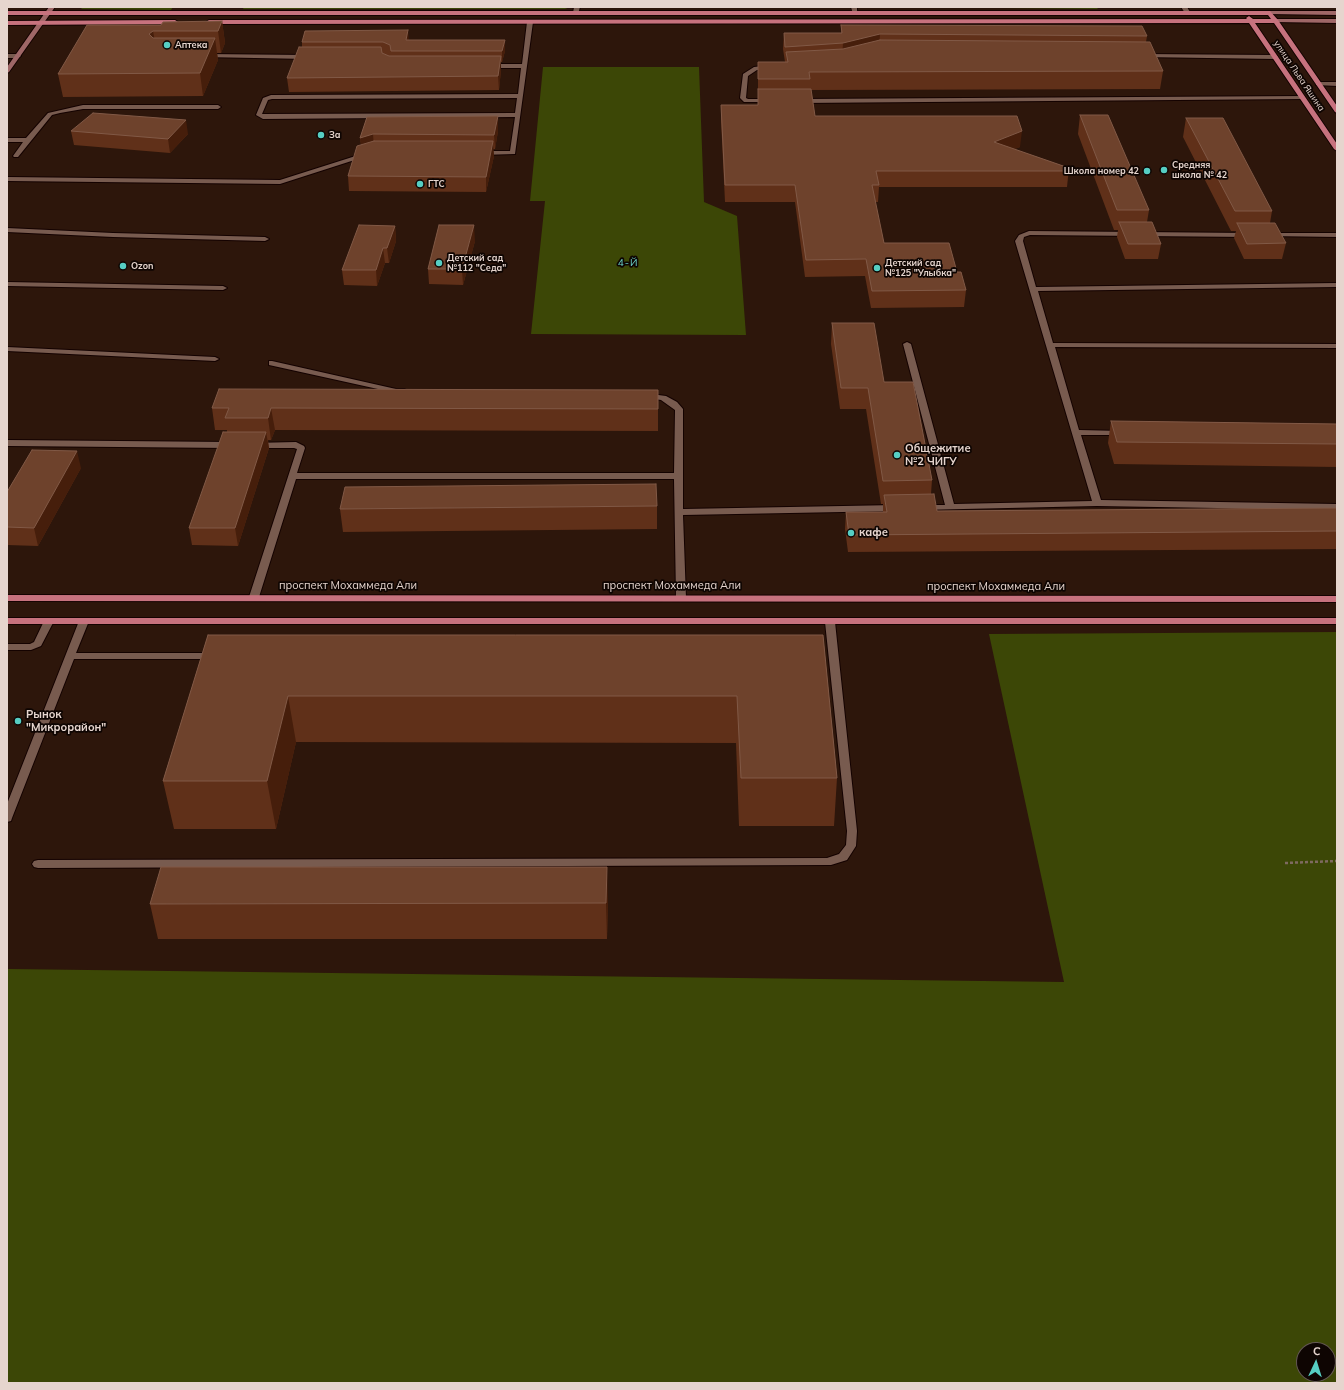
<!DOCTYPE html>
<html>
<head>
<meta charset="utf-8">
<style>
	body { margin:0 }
	#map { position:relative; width:1344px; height:1390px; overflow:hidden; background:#2d160b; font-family:Mulish,sans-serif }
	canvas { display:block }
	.frame { position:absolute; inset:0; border:8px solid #e6d5ce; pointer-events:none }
	.north { position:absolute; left:1296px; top:1342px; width:40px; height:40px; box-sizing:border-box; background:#0e0502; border:1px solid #645854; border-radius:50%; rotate:4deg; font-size:11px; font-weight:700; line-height:16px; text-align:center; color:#e6d5ce }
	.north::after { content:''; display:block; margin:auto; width:14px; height:18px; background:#56cec3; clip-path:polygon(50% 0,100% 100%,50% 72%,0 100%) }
</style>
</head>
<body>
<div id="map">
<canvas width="1344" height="1390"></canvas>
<div class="frame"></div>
<div class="north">С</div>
</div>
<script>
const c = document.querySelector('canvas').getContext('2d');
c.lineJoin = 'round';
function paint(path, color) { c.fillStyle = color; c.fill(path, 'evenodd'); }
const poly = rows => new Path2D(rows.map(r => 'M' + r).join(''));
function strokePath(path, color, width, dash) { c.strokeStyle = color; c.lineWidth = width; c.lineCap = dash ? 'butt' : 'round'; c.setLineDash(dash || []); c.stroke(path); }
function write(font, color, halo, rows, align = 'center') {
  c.font = font + ' Mulish,sans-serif'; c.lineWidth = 3.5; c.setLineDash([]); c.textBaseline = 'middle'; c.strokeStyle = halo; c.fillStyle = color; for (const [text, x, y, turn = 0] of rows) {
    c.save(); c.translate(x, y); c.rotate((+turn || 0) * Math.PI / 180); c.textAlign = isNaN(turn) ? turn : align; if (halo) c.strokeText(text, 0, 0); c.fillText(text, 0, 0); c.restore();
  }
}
const green = poly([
	[83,7,173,7,171,10,81,9],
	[244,7,570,7,565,9,243,9],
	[1000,7,1099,7,1097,9,1002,8],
	[543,67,699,67,704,202,737,216,746,335,531,334,545,201,530,201],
	[1337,632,1337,1383,7,1383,7,969,1064,982,989,634],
	[1304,1350,1328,1350,1328,1374,1304,1374]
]);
const pathFar1 = poly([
	[1337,41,1337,43]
]);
const path = poly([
	[1285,863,1337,861]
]);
const lane = poly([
	[574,7,580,7,578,14,573,13,574,7],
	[851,7,857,7,857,14,853,14,851,7],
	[530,20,533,22,515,154,481,155,478,153,481,151,510,151,515,117,263,119,256,115,263,98,271,95,518,94,521,68,489,68,486,66,489,64,522,64,527,22,530,20],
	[517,98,515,113,262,114,268,100,272,99,517,98],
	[7,54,18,54,21,56,18,58,7,58,7,54],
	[205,54,307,55,310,57,307,59,203,57,202,56,205,54],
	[1143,54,1275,55,1278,57,1275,59,1141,57,1141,55,1143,54],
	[772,65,774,66,774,68,757,70,748,76,746,98,748,99,770,99,772,100,772,102,744,102,740,98,743,74,754,67,772,65],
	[1318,82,1337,82,1337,86,1316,85,1316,83,1318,82],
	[1304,96,1304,98,1302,99,800,103,797,101,800,99,1304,96],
	[83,105,218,105,221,107,218,109,83,109,60,113,52,115,18,157,14,157,13,156,23,142,7,142,7,138,26,138,48,113,83,105],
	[365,153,368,155,367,156,280,184,7,181,7,177,280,180,365,153],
	[7,228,113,233,265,237,269,239,265,241,113,237,7,232,7,228],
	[1029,231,1249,233,1253,235,1249,237,1030,235,1024,237,1023,241,1036,287,1337,283,1337,287,1038,291,1053,343,1337,344,1337,348,1055,347,1079,430,1122,431,1126,433,1122,435,1081,435,1101,500,1337,504,1337,510,1097,506,919,510,918,508,919,506,922,505,945,505,903,344,907,342,911,344,954,504,1092,501,1015,241,1019,235,1029,231],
	[1269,233,1337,233,1337,237,1267,236,1267,234,1269,233],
	[7,282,223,286,227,288,223,290,7,286,7,282],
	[7,347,215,357,219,359,215,361,7,351,7,347],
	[269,361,272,361,396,389,404,389,408,391,404,393,396,393,269,365,269,361],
	[643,393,666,396,677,402,683,409,683,509,896,505,900,508,896,511,683,515,686,598,681,601,676,598,674,479,296,479,259,597,254,600,249,597,297,449,294,448,255,448,252,447,252,443,296,442,304,446,305,448,297,473,674,473,675,410,661,400,643,397,643,393],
	[7,440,231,442,235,445,231,448,7,446,7,440],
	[49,618,54,621,41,646,31,650,7,650,7,644,30,644,34,642,44,621,49,618],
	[84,618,89,621,76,653,214,653,219,656,214,659,74,659,12,818,11,821,7,822,7,804,79,621,84,618],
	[830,619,835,622,857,831,856,846,847,860,831,865,38,868,34,867,32,864,34,861,38,860,827,858,839,854,846,845,847,831,825,622,830,619]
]);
const street = poly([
	[1181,7,1187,7,1190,12,1185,13,1181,7]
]);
const secondary = poly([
	[49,7,55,7,9,72,7,73,7,67,49,7],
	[1270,11,1337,11,1337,15,1268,14,1267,13,1270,11],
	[1276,19,1337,19,1337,23,1274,22,1273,21,1276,19]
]);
const primary = poly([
	[7,11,1270,11,1278,20,1337,106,1337,113,1335,112,1274,23,1255,23,1337,144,1337,151,1334,149,1249,23,209,24,206,22,209,20,1247,19,1246,18,1249,16,1253,19,1271,19,1268,15,7,15,7,11],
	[7,21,175,20,178,22,175,24,7,25,7,21],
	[7,595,1337,596,1337,602,7,601,7,595],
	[7,618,1337,618,1337,624,7,624,7,618]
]);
const wall = poly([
	[222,21,225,43,221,53,217,53,218,60,203,96,63,97,58,74,161,25],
	[841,25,1147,36,1146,42,1163,71,1160,89,811,90,815,116,1020,147,1014,149,1069,168,1067,187,879,187,878,202,875,202,884,243,957,272,966,290,964,307,871,308,865,276,805,277,795,202,725,202,721,120,721,105,758,105,758,62,785,62,783,49,784,33,841,33],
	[409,40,505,51,502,62,501,62,501,70,499,90,289,92,287,78,302,47,302,42],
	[1080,115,1149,210,1147,222,1161,244,1158,259,1125,259,1117,237,1118,230,1114,230,1078,134],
	[367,117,498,131,495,149,493,149,494,156,486,192,349,191,348,176,361,145,360,138],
	[1186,118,1272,211,1270,223,1286,243,1282,259,1244,259,1234,238,1236,231,1231,231,1183,137],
	[71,131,188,134,170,153,74,145],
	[395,226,396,241,389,263,385,263,377,286,344,285,342,270],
	[475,241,463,285,429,284,428,269],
	[832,323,884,382,932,480,931,494,937,511,1337,508,1337,549,848,552,845,529,846,512,883,512,883,504,881,504,866,409,840,409,831,344],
	[658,390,658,431,275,430,271,440,268,440,269,448,238,546,192,545,189,528,227,432,227,430,215,430,212,408],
	[1111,421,1337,424,1337,467,1114,464,1108,443],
	[81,468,38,546,7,545,7,492],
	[657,506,657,529,343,532,340,509],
	[208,635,823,635,837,778,834,826,739,826,736,743,296,742,276,829,174,829,163,781],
	[608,902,607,939,158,939,150,904]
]);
const shadedWall = poly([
	[222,21,225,43,221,53,218,31],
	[408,30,409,42,406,40],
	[153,31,157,52,149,34],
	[880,34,879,50,842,60,843,43],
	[215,38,218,60,203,96,200,73],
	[505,40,505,51,502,62,502,51],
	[501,56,501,70,499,90,498,76],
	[498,116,498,131,495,149,494,135],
	[186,120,188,134,170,153,168,139],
	[1022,131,1020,147,992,158,994,142],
	[373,134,374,148,362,152,360,138],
	[493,141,494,156,486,192,486,177],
	[474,225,475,241,463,285,462,269],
	[395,226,396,241,389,263,387,248],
	[383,248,385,263,377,286,376,270],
	[271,408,275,430,271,440,268,418],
	[266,432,269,448,238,546,235,528],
	[77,451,81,468,38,546,34,528],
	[288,696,296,742,276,829,267,781],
	[607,867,608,902,607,939,606,903]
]);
const building = poly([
	[222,21,218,31,153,31,149,34,153,38,215,38,200,73,58,74,87,25,161,25,163,22,222,21],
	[841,25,1142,26,1147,36,880,34,843,43,785,47,784,33,842,33,841,25],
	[408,30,406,40,505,40,502,51,391,51,390,45,383,42,302,42,305,31,408,30],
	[880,40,1150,42,1163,71,809,72,810,79,758,79,758,62,788,62,786,52,843,49,880,40],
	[299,47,381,47,382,53,389,56,501,56,498,76,287,78,299,47],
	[758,89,811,89,815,116,1017,116,1022,131,994,142,1069,168,1069,171,876,171,879,185,872,185,884,243,949,243,957,272,961,272,966,290,872,291,866,259,806,260,795,185,725,185,721,105,758,105,758,89],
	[93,113,186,120,168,139,71,131,93,113],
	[1080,115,1108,115,1149,210,1117,210,1080,115],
	[498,116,494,135,373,134,360,138,367,117,498,116],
	[1186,118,1223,118,1272,211,1235,211,1186,118],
	[374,141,493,141,486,177,348,176,357,146,374,141],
	[1119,222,1152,222,1161,244,1128,244,1119,222],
	[1237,223,1275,223,1286,243,1247,244,1237,223],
	[359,225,395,226,387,248,383,248,376,270,342,270,359,225],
	[439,225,474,225,462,269,428,269,439,225],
	[832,323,874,323,884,382,913,382,932,480,883,481,868,388,841,388,832,323],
	[219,389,658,390,658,409,271,408,268,418,225,418,229,408,212,408,219,389],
	[1111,421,1337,424,1337,444,1117,442,1111,421],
	[223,432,266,432,235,528,189,528,223,432],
	[32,450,77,451,34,528,7,527,7,492,32,450],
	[656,484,657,506,340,509,345,487,656,484],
	[934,494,937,511,1337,508,1337,531,849,535,846,512,887,512,884,495,934,494],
	[208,635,823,635,837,778,741,778,737,696,288,696,267,781,163,781,208,635],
	[161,867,607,867,606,903,150,904,161,867]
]);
const markers = [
	[167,45,4,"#56cec3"],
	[321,135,4,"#56cec3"],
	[1164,170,4,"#56cec3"],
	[1147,171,4,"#56cec3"],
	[420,184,4,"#56cec3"],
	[439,263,4,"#56cec3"],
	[123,266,4,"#56cec3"],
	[877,268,4,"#56cec3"],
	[897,455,4,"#56cec3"],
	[851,533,4,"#56cec3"],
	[18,721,4,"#56cec3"]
];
const farPoinames = [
	["Аптека",175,45],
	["За",329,135],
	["Средняя",1172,165],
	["школа № 42",1172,175],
	["Школа номер 42",1139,171,"right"],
	["ГТС",428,184],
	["Детский сад",447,258],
	["№112 \"Седа\"",447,268],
	["Детский сад",885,263],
	["№125 \"Улыбка\"",885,273],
	["Ozon",131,266]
];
const farStreetnames = [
	["улица Льва Яшина",1299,76,56]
];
const farNeighbourhoodnames = [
	["4-Й",628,263]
];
const poiNames = [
	["Общежитие",905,449],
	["№2 ЧИГУ",905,462],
	["кафе",859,533],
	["Рынок",26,715],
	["\"Микрорайон\"",26,728]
];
const streetNames = [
	["проспект Мохаммеда Али",348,586],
	["проспект Мохаммеда Али",672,586],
	["проспект Мохаммеда Али",996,587]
];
paint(green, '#3c4706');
strokePath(lane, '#140200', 2);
strokePath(street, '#140200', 2);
strokePath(secondary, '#140200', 2);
strokePath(primary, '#140200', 2);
strokePath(pathFar1, '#7e6a60', 1.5, [2, 1]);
strokePath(path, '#7e6a60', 2.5, [3, 2]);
paint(lane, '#785b4f');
paint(street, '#785b4f');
paint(secondary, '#9f6767');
paint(primary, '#c7727e');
paint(wall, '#603019');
paint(shadedWall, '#461e0b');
paint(building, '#6e422c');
strokePath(building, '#815946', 1);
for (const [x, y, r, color] of markers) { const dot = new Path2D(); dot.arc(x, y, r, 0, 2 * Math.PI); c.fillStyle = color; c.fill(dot); strokePath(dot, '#0e0502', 1.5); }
write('bold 9px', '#e6d5ce', '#0e0502', farPoinames, 'left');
write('9px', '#e6d5ce', '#0e0502', farStreetnames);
c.letterSpacing = '1px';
write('10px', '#6dd8ce', '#0e0502', farNeighbourhoodnames);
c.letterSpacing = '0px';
write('bold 11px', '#e6d5ce', '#0e0502', poiNames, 'left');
write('11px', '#e6d5ce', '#0e0502', streetNames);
</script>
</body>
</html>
